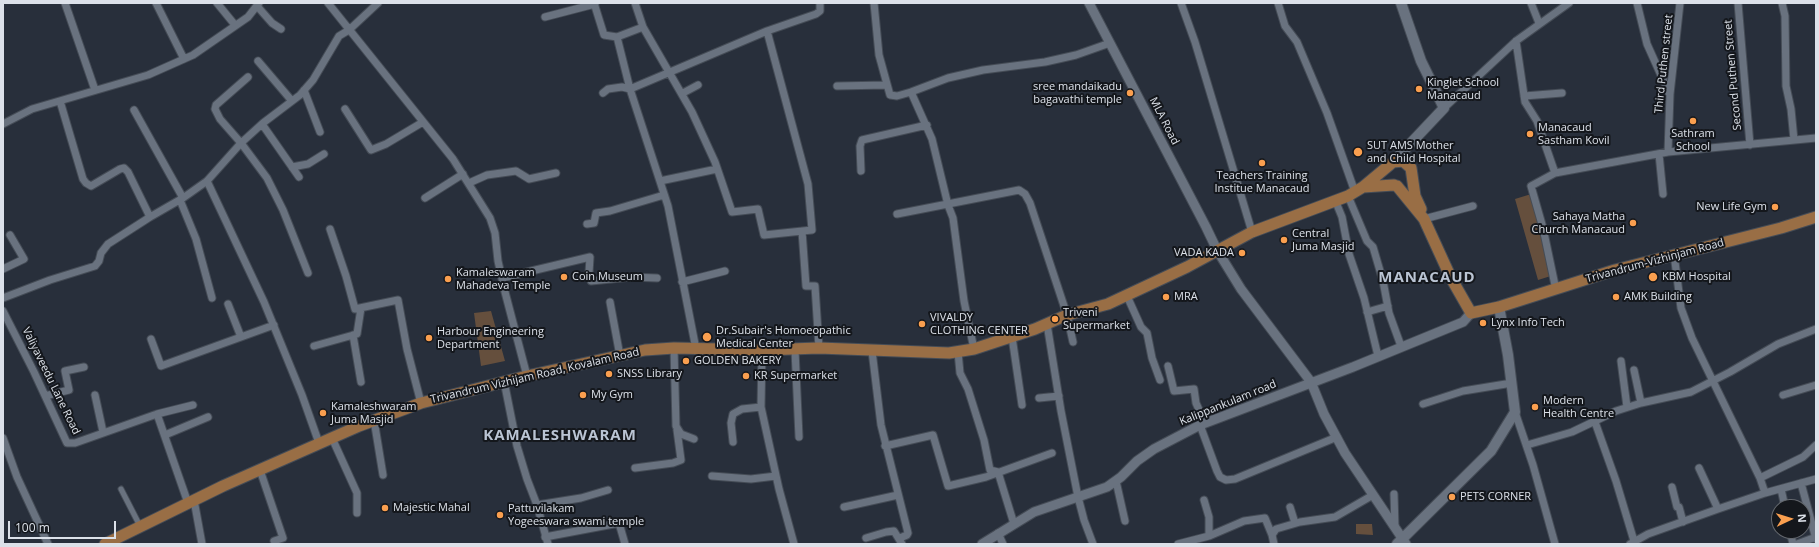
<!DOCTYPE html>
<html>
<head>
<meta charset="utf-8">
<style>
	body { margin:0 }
	#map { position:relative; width:1819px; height:547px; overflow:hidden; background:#282f3b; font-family:"Open Sans",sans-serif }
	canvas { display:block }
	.frame { position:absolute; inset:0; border:4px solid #dce1e9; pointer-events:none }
	.north { position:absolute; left:1771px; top:499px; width:40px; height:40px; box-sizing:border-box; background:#14171c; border:1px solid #64686e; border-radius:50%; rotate:86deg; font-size:11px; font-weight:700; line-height:16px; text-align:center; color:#dce1e9 }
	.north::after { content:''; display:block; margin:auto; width:14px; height:18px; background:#fa9f4f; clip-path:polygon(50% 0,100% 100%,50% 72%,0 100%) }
	.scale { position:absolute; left:8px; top:521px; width:108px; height:18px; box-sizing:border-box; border:2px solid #dce1e9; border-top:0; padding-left:5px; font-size:12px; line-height:14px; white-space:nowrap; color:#dce1e9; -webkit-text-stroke:3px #14171c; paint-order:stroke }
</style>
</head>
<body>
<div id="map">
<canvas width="1819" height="547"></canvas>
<div class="frame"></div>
<div class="north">N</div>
<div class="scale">100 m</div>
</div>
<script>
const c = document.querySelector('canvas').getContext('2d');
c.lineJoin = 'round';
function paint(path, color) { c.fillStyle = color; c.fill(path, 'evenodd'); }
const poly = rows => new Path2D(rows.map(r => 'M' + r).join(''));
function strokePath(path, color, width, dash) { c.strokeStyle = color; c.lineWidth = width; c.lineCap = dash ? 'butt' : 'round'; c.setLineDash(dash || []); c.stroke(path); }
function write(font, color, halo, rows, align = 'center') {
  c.font = font + ' "Open Sans",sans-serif'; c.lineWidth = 4; c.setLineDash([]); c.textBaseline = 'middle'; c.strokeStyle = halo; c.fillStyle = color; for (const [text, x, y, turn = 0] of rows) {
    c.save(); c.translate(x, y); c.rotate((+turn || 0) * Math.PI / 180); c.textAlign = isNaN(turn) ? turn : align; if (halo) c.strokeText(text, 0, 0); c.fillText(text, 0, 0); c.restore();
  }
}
const green = poly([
	[1528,195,1533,195,1554,275,1538,280,1515,199],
	[491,311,505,361,481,366,474,313],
	[1356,524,1372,524,1373,535,1356,534]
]);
const pedestrian = poly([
	[121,489,140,526]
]);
const minor = poly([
	[65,3,95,90],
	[156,3,184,59],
	[217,3,235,25],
	[328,3,453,159,490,218,495,233,498,261,505,292,527,376],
	[594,3,604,35,617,37,643,27,692,112,715,162,732,212,758,209,764,235,812,230,808,184,767,31],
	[635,3,643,27],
	[874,3,879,55,890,95,897,96,911,92,932,139,948,205,953,218,964,301,974,349],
	[1181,3,1195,42,1252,232],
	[1278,3,1285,26,1297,42,1327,113,1355,192],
	[1531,3,1539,23],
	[1637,3,1647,44,1669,93],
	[1738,3,1750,145],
	[1782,3,1785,16,1786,86,1791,109,1794,140],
	[257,6,272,23,281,29],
	[545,17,595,4],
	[617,37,630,89,668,206,696,349],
	[1516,41,1525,102,1537,121,1555,173],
	[258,61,292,101],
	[248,77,216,105,215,109,220,119,241,143,267,178,283,210,308,273],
	[837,86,886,85],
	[304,90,320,132],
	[911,92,948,78,983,70,1045,62,1076,55,1110,43],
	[603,93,608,89,622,87,630,89,767,31,816,14,820,11,820,3],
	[683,93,698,85],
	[1524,96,1562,93],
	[60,101,83,179,86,183,91,186,120,169,124,168,128,172,150,217],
	[1444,108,1516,41,1569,3],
	[345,109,371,150,386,144,423,122],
	[134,110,183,198],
	[3,124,32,109,148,75,193,55,248,17,259,3],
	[262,124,299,177],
	[1668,152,1670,94,1680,3],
	[1659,154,1663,194],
	[292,167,308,164,324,154],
	[861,171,860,146,862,140,927,125],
	[207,181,264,302,302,395,319,443],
	[660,181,717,169],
	[469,183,487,175,516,171,529,179,556,173],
	[1348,196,1367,241,1373,247,1383,281,1389,313,1401,346],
	[425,198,463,174],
	[180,200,196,239,212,298],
	[1335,200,1342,217,1349,254,1364,298,1378,356],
	[897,214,1019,190,1025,194,1030,203,1067,315,1073,342],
	[1424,219,1473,206],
	[587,224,594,223,596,213,610,211,664,195],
	[330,229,346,276,355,309,398,300,407,349,421,403],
	[802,231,806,286,815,286,819,348],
	[1674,254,1681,308,1692,338,1760,478,1765,493],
	[3,269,24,259,10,235],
	[502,278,590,257,589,273,591,281,631,277,657,278],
	[682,282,725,271],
	[1556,290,1543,228,1531,186,1555,173,1668,152,1816,138],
	[1127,296,1141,327,1147,333,1152,358,1160,380],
	[3,298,50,280,95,266,99,261,101,253,108,244,150,217,183,198,207,181,241,143,263,123,300,95,313,80,339,36,349,30,378,3],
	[610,302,620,356],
	[228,304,241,337],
	[3,311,34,372,67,443,75,443,157,414,188,503],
	[1367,312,1388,306],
	[1047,324,1061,411,1078,497,1084,520,1093,544],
	[353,335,361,382],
	[1012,337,1022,405],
	[151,339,161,366,274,325],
	[314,346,357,334,361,308],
	[674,348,676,426,681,434,694,439],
	[762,350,761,407,779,489,794,544],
	[795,350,799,437],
	[872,351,881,425,908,533,907,535,900,538],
	[958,352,960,373,968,389,984,440,990,470,998,472,1014,524],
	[1621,361,1627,407],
	[1168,366,1174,391,1194,389,1196,403,1205,423],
	[1634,370,1641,403],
	[504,381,517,446,527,479,537,505,548,544],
	[95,395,103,432],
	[1783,395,1816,385],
	[45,396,69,390,65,371,84,367],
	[1039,398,1059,396],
	[1423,404,1463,391,1512,383],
	[1515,412,1533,465,1555,544],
	[157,414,193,405],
	[374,420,383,475],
	[1595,422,1616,481,1634,541],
	[1200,425,1217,471,1220,477,1226,480,1235,479,1337,437],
	[165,435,208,417],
	[3,438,17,477,48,544],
	[332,438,357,493,357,513],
	[733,442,731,423,733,414,742,409,761,407],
	[1527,445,1572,432,1616,411,1641,403,1691,392,1730,372,1778,344,1816,329],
	[885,446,933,435,948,486,986,477,1052,453],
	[635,468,673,463,681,460,677,430],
	[1699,468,1718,509],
	[260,470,283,538,274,541],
	[712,476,751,479,776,476],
	[1760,478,1803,457,1816,445],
	[1116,481,1125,521],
	[1801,483,1816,539],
	[1672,487,1677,507,1679,507,1683,522],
	[1781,489,1785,507],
	[1394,494,1395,527],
	[194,500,202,544],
	[1204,500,1209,517,1209,536],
	[537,505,581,498,608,490],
	[844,507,898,495],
	[1290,507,1295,523],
	[1790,531,1793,544],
	[998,533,1003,544],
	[545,537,619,523,625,544],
	[866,538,886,532,894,531,902,544],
	[1178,544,1209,536,1244,521,1265,518,1272,535],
	[1274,544,1272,535,1276,529,1300,522,1335,517,1373,495],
	[1630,544,1648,534,1718,509,1765,493,1816,479],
	[1797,544,1816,537]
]);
const tertiary = poly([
	[1089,3,1206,227,1217,250,1241,289,1311,382,1324,414,1345,453,1406,544],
	[982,544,1034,512,1107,487,1121,477,1137,461,1154,449,1200,425,1353,367,1463,322,1471,313]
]);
const secondary = poly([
	[1393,162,1444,108,1421,61,1401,3],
	[1397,544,1491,451,1515,412,1508,355,1499,307]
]);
const primary = poly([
	[1397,186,1424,219,1451,278,1471,313,1499,307,1615,270,1781,228,1816,217],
	[1363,187,1393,162,1403,161,1411,168,1415,196,1421,209],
	[105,544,223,486,359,426,421,403,527,376,645,350,674,348,762,350,819,348,949,353,974,349,1035,329,1067,315,1108,304,1187,267,1252,232,1348,196,1363,187,1394,185]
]);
const markers = [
	[1419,89,4,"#fa9f4f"],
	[1130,93,4,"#fa9f4f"],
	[1693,121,4,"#fa9f4f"],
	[1530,134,4,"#fa9f4f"],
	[1358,152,5,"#fa9f4f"],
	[1262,163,4,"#fa9f4f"],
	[1775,207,4,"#fa9f4f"],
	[1633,223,4,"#fa9f4f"],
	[1284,240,4,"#fa9f4f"],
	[1242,253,4,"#fa9f4f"],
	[564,277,4,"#fa9f4f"],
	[1653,277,5,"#fa9f4f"],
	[448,279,4,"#fa9f4f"],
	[1166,297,4,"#fa9f4f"],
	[1616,297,4,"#fa9f4f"],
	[1055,319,4,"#fa9f4f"],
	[1483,323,4,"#fa9f4f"],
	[922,324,4,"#fa9f4f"],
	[707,337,5,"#fa9f4f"],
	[429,338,4,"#fa9f4f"],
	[686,361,4,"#fa9f4f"],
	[609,374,4,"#fa9f4f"],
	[746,376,4,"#fa9f4f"],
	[583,395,4,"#fa9f4f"],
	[1535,407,4,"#fa9f4f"],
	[323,413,4,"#fa9f4f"],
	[1452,497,4,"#fa9f4f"],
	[385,508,4,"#fa9f4f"],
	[500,515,4,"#fa9f4f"]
];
const streetNames = [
	["Third Puthen street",1664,64,-84],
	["Second Puthen Street",1733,75,-95],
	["MLA Road",1164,121,63],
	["Trivandrum-Vizhinjam Road",1655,261,-15],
	["Trivandrum Vizhijam Road, Kovalam Road",535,376,-13],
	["Valiyaveedu Lane Road",51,381,64],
	["Kalippankulam road",1228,403,-22]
];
const poiNames = [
	["Kinglet School",1427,83],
	["Manacaud",1427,96],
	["sree mandaikadu",1122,87,"right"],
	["bagavathi temple",1122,100,"right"],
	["Manacaud",1538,128],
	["Sastham Kovil",1538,141],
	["Sathram",1693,134,"center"],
	["School",1693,147,"center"],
	["SUT AMS Mother",1367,146],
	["and Child Hospital",1367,159],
	["Teachers Training",1262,176,"center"],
	["Institue Manacaud",1262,189,"center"],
	["New Life Gym",1767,207,"right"],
	["Sahaya Matha",1625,217,"right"],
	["Church Manacaud",1625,230,"right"],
	["Central",1292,234],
	["Juma Masjid",1292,247],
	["VADA KADA",1234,253,"right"],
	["Kamaleswaram",456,273],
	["Mahadeva Temple",456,286],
	["Coin Museum",572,277],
	["KBM Hospital",1662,277],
	["MRA",1174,297],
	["AMK Building",1624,297],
	["Triveni",1063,313],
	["Supermarket",1063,326],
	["VIVALDY",930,318],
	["CLOTHING CENTER",930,331],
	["Lynx Info Tech",1491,323],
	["Dr.Subair's Homoeopathic",716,331],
	["Medical Center",716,344],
	["Harbour Engineering",437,332],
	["Department",437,345],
	["GOLDEN BAKERY",694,361],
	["SNSS Library",617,374],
	["KR Supermarket",754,376],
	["My Gym",591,395],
	["Modern",1543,401],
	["Health Centre",1543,414],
	["Kamaleshwaram",331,407],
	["Juma Masjid",331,420],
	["PETS CORNER",1460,497],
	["Majestic Mahal",393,508],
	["Pattuvilakam",508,509],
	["Yogeeswara swami temple",508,522]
];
const districtNames = [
	["MANACAUD",1427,278],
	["KAMALESHWARAM",560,436]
];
paint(green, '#654f3d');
strokePath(pedestrian, '#454c56', 7);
strokePath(minor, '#454c56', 9);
strokePath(tertiary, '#454c56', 11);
strokePath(secondary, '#454c56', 12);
strokePath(primary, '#454c56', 13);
strokePath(pedestrian, '#69727f', 5);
strokePath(minor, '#69727f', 7);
strokePath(tertiary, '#69727f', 9);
strokePath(secondary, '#69727f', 10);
strokePath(primary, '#996e45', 11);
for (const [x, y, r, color] of markers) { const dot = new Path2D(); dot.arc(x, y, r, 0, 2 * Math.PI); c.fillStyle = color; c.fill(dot); strokePath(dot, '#14171c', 1.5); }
write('11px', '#dce1e9', '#14171c', streetNames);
write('11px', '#dce1e9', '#14171c', poiNames, 'left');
c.letterSpacing = '1px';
write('bold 15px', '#bac4d3', '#14171c', districtNames);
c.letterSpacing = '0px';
</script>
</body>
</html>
